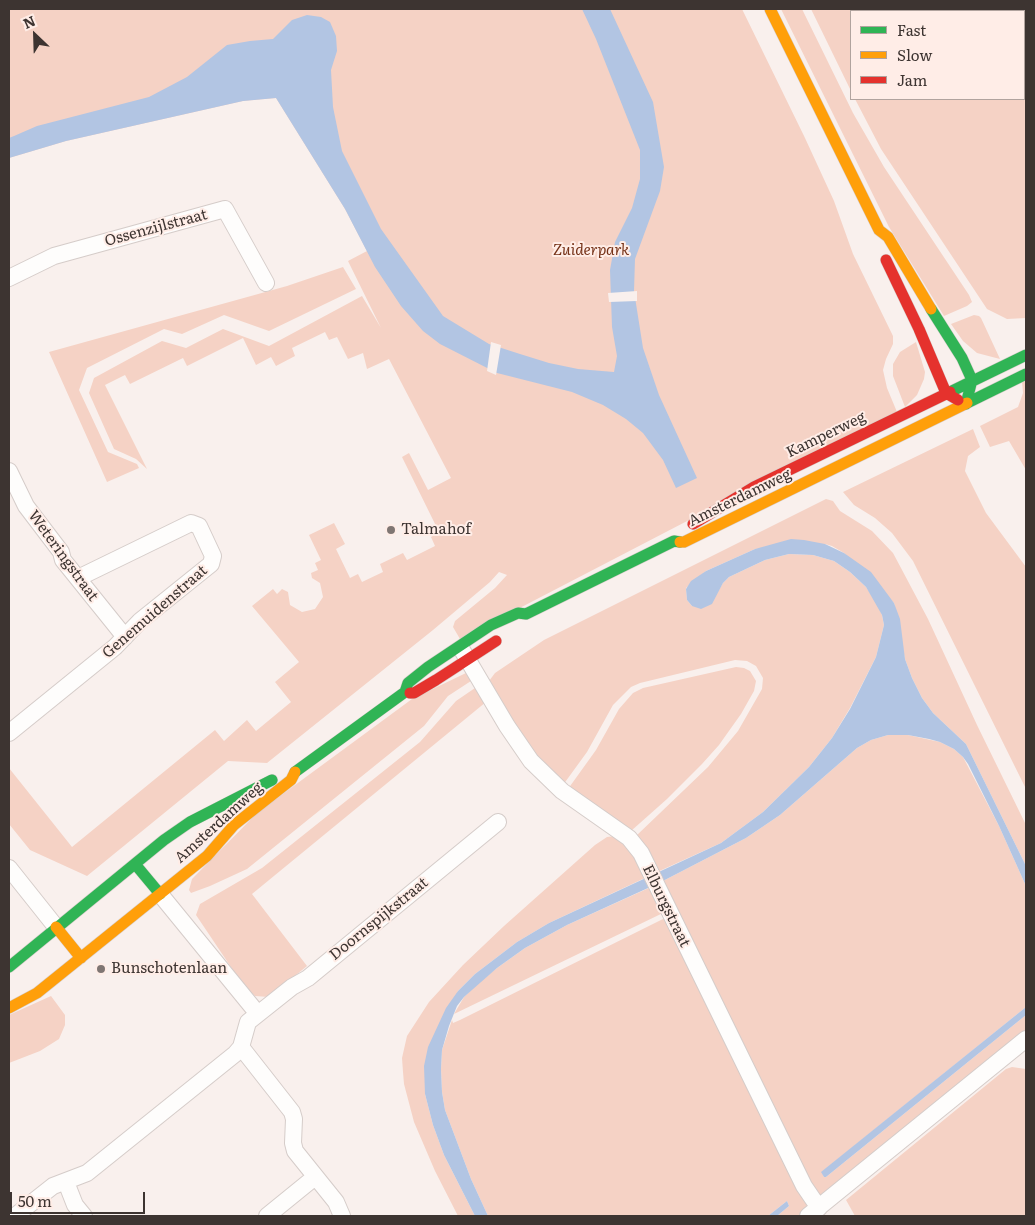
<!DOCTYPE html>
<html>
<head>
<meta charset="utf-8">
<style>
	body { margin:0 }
	#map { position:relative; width:1035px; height:1225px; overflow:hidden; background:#f9f0ed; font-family:Literata,serif }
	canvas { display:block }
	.frame { position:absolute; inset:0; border:10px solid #3d3431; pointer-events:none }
	.legend { position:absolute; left:850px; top:10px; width:175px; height:90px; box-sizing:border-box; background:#ffede7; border:1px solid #b1a39e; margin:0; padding:6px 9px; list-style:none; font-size:15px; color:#3d3431 }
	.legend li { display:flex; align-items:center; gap:10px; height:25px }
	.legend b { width:25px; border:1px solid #b1a39e }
	.north { position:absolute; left:10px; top:10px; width:50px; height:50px; -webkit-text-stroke:4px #ffede7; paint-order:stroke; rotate:336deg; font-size:14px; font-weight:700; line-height:20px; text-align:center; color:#3d3431 }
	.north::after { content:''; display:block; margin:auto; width:18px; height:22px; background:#3d3431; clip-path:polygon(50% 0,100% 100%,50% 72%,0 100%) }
	.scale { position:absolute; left:10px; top:1192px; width:135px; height:22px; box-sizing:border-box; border:2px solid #3d3431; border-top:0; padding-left:6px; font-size:15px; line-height:18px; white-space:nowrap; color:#3d3431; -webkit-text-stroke:4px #ffede7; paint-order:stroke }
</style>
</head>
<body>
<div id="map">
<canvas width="1035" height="1225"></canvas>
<div class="frame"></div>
<ul class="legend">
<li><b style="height:6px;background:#30b455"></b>Fast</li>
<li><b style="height:6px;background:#ff9f0a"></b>Slow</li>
<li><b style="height:6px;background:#e5322d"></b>Jam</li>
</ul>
<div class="north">N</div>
<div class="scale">50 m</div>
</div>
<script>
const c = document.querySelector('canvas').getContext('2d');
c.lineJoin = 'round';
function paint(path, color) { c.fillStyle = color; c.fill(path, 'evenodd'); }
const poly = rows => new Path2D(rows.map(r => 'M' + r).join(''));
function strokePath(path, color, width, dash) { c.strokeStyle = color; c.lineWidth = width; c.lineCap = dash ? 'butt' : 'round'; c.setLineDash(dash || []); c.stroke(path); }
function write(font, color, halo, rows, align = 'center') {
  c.font = font + ' Literata,serif'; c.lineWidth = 4; c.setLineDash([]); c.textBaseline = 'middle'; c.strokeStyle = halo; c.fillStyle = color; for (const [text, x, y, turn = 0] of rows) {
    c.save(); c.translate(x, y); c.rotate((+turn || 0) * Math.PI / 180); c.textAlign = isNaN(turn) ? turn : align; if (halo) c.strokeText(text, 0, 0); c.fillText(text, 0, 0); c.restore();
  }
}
const green = poly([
	[9,9,742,9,805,138,834,201,853,254,893,336,893,344,886,359,883,370,887,388,897,412,460,639,453,627,455,621,495,588,507,575,499,572,490,582,433,630,267,763,228,761,87,876,30,850,9,824,9,768,72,847,215,730,224,741,247,720,256,731,291,702,275,682,299,662,252,606,273,589,277,594,282,589,288,592,290,605,302,612,315,609,323,597,320,583,312,578,311,573,318,570,315,563,321,560,309,535,334,523,345,544,336,549,350,578,358,574,362,582,383,572,380,564,403,553,407,560,435,546,431,537,439,532,402,457,409,453,428,490,451,478,389,359,367,369,363,353,348,359,337,337,329,340,325,332,292,348,295,356,276,366,271,357,256,365,243,338,187,366,183,358,130,384,125,375,105,385,147,469,136,459,114,449,89,393,94,378,162,341,186,348,223,329,269,346,362,296,381,328,348,261,367,251,345,209,276,98,243,101,66,141,9,158],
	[781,9,802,9,853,113,884,167,969,295,972,302,967,306,944,316,889,227],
	[811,9,1026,9,1026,318,1007,319,987,309,881,149,855,99,1024,99,1024,11,851,11,851,91],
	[343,267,356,289,269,331,224,315,182,334,164,329,87,368,79,390,108,452,137,464,139,468,107,482,49,352,287,286],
	[974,315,979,316,981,318,1000,359,977,353,963,341,951,324],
	[916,342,925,372,924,379,917,395,905,407,893,376,893,364,900,352],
	[1026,379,1026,470,1009,441,990,447,980,426,1018,407,1023,393,1022,382],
	[973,429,980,447,968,456,965,471,986,513,1026,567,1026,789,913,561,892,533,875,518,854,505,843,492],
	[826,499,833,501,840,511,872,531,893,553,901,568,928,619,977,725,1026,825,1026,866,966,744,933,713,922,698,912,678,905,659,894,603,844,553,832,546,825,544,755,549,706,571,686,588,687,600,692,606,717,593,723,583,729,577,765,560,789,554,813,555,834,561,850,572,866,587,877,603,882,615,884,625,876,657,850,708,832,738,809,767,763,812,721,843,655,873,636,836,708,767,738,731,762,689,763,678,756,666,747,661,735,660,640,683,631,687,613,705,587,752,563,785,532,751,489,681,495,673,544,640],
	[736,667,744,668,750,671,756,681,754,691,741,714,719,745,702,764,667,799,631,831,568,789,596,750,619,709,633,693,643,688],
	[466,673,471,681,448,696,424,726,247,869,210,886,191,893,189,890,192,879,257,813,412,699],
	[475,688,486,702,252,894,307,966,269,997,255,996,241,982,196,915,200,904,262,868,420,742,456,701],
	[888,735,908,735,940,742,954,749,963,757,999,826,1026,886,1026,1007,822,1172,824,1177,826,1177,1026,1015,1026,1034,822,1195,817,1194,659,883,746,838,780,815,857,748,871,740],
	[615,836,637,856,647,877,549,923,517,942,475,974,458,991,425,1094,433,1125,444,1155,475,1216,458,1216,435,1171,414,1122,404,1084,403,1072,402,1058,407,1036,429,1002,463,965,504,926,595,845,607,837],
	[651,887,665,912,454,1014,464,997,478,983,497,968,525,948,567,925],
	[667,917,807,1203,806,1212,801,1216,777,1216,789,1206,787,1201,768,1216,488,1216,471,1179,445,1110,442,1092,441,1069,442,1050,452,1020,453,1023,460,1020],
	[51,996,65,1015,65,1025,59,1039,40,1051,9,1063,9,1015],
	[1012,1067,1026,1069,1026,1216,855,1216,846,1200,1006,1069]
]);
const water = poly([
	[582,9,610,9,653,102,664,167,660,191,635,259,634,291,643,348,659,395,697,478,676,488,663,460,643,433,626,419,603,405,572,392,497,373,440,344,423,331,401,306,375,267,345,209,276,98,243,101,66,141,9,158,9,138,14,136,37,126,149,97,187,77,227,45,250,41,273,39,292,20,307,15,321,17,330,22,336,36,337,51,331,70,333,107,342,151,381,229,443,316,489,344,520,354,549,363,578,369,614,372,617,356,612,327,610,270,615,242,632,208,640,179,640,150,596,39],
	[791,539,804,540,825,544,844,553,871,572,894,603,900,619,905,659,912,678,922,698,933,713,966,744,1026,866,1026,886,999,826,968,764,963,757,954,749,940,742,929,739,908,735,888,735,871,740,857,748,780,815,746,838,659,883,567,925,525,948,497,968,464,997,457,1006,449,1026,442,1050,441,1069,442,1092,445,1110,471,1179,488,1216,475,1216,444,1155,433,1125,425,1094,424,1066,428,1047,446,1008,458,991,475,974,517,942,549,923,721,843,763,812,809,767,832,738,850,709,876,657,884,625,882,615,866,587,850,572,834,561,813,555,789,554,765,560,729,577,723,583,712,604,701,609,692,606,687,600,686,589,691,581,706,571,755,549],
	[1026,1007,1026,1015,826,1177,824,1177,821,1172],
	[787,1201,789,1206,777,1216,768,1216]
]);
const pier = poly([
	[637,291,637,301,609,302,608,293],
	[491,342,501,345,496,375,487,371]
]);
const street = poly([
	[9,278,54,256,225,209,266,283],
	[9,471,26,506,61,552,63,560,125,637],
	[462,650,507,726,531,761,562,791,629,838,641,853,804,1186,819,1208],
	[9,733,115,647,140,621,211,564,213,556,199,526,191,523,78,578],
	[9,868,56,927],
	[160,894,258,1014],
	[241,1047,292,1112,294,1119,293,1143,295,1151,336,1202,342,1216],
	[66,1182,75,1205,84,1216],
	[15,1216,53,1186,87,1173,235,1054,241,1047,248,1022,292,987,308,978,498,822],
	[267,1216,315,1177],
	[808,1216,1026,1039]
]);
const fast = poly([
	[931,309,962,358,972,380,966,404],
	[950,392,1026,355],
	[967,403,1026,374],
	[295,772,405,692,408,683,428,667,491,625,518,613,526,614,674,541,680,542],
	[135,864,160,894],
	[9,967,164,840,190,822,272,780]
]);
const slow = poly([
	[770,9,879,230,888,237,931,309],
	[680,542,684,542,967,403],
	[56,927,81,958],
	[9,1008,37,993,207,856,234,825,291,780,295,772]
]);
const jam = poly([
	[886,260,919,329,946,393,958,400],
	[693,524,754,487,950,392],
	[410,693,414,693,436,680,496,641]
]);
const markers = [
	[391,530,5,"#7f7673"],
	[101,969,5,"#7f7673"]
];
const streetNames = [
	["Ossenzijlstraat",156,228,-15],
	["Kamperweg",826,435,-26],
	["Amsterdamweg",740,498,-26],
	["Weteringstraat",63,556,54],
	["Genemuidenstraat",155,612,-41],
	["Amsterdamweg",219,823,-42],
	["Elburgstraat",666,906,64],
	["Doornspijkstraat",379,919,-39]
];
const parkNames = [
	["Zuiderpark",591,251]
];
const poiNames = [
	["Talmahof",401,530],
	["Bunschotenlaan",111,969]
];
paint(green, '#f5d2c5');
paint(water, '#b2c5e3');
paint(pier, '#f9f0ed');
strokePath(street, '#d5ccc9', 18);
strokePath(fast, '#d5ccc9', 12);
strokePath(slow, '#d5ccc9', 12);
strokePath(jam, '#d5ccc9', 12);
strokePath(street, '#fefdfc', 16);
strokePath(fast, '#30b455', 11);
strokePath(slow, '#ff9f0a', 11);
strokePath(jam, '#e5322d', 11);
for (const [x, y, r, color] of markers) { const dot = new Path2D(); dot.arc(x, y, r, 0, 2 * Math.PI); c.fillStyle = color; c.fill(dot); strokePath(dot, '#ffede7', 2); }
write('15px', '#3d3431', '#ffede7', streetNames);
write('italic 15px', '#763218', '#ffede7', parkNames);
write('15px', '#3d3431', '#ffede7', poiNames, 'left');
</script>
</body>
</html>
